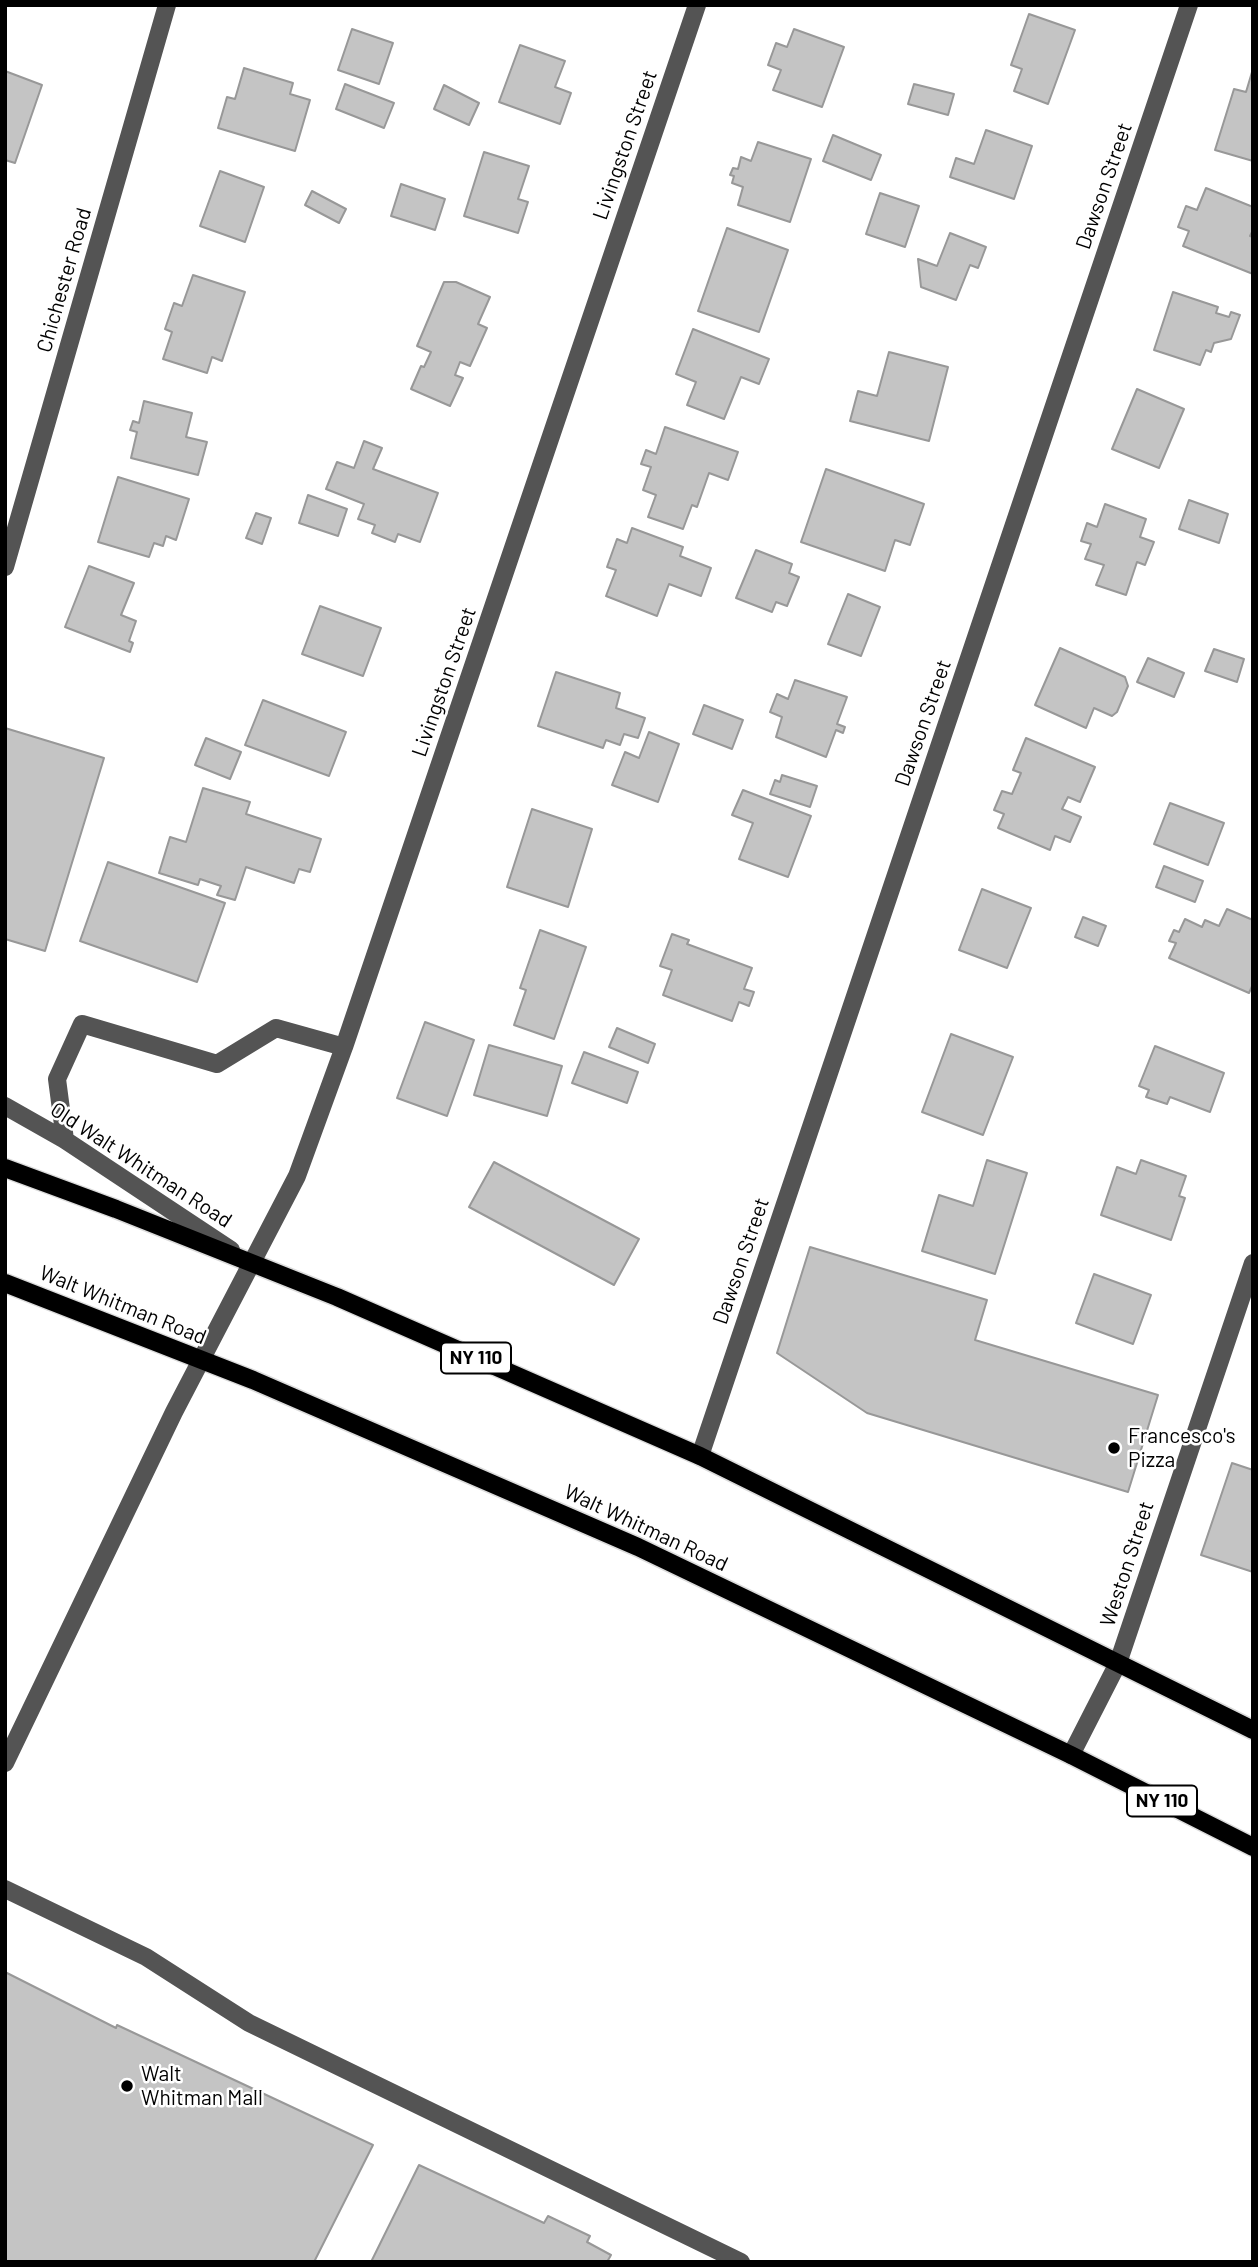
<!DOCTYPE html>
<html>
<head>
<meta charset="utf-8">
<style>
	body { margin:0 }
	#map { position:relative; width:1258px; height:2267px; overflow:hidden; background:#fff; font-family:Barlow,sans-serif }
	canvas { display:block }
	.frame { position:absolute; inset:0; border:7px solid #000; pointer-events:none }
</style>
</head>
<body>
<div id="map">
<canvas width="1258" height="2267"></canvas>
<div class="frame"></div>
</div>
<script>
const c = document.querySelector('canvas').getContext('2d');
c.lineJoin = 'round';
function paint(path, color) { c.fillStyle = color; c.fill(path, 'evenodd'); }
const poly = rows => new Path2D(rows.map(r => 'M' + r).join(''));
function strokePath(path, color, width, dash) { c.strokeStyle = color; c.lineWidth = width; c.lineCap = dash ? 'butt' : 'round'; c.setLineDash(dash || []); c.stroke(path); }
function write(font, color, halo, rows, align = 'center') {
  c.font = font + ' Barlow,sans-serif'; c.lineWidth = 5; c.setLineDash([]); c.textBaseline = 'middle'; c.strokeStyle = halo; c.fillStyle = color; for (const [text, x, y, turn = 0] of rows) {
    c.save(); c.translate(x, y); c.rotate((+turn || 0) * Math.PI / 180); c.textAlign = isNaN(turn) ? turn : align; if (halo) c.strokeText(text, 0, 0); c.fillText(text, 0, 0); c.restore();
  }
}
const building = poly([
	[1029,14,1075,30,1048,104,1014,91,1022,69,1011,65,1029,14],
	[352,29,393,43,379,84,338,70,352,29],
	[794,29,844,47,822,107,773,90,781,70,768,65,776,43,787,47,794,29],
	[520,45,565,61,555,87,571,93,560,124,499,102,520,45],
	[244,68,293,83,290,94,310,100,295,151,218,128,227,97,235,99,244,68],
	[5,71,42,85,15,163,5,160,5,71],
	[1252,72,1253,72,1253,161,1215,150,1234,89,1246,92,1252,72],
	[345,84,394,103,384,128,336,109,345,84],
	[914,84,954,94,948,115,908,104,914,84],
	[444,85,479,103,469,125,434,109,444,85],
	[986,130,1032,146,1014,199,950,177,956,158,974,164,986,130],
	[833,135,881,155,871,180,823,161,833,135],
	[758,142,811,159,790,222,738,205,743,187,732,183,734,176,730,175,733,168,738,169,741,157,751,161,758,142],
	[484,152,529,166,518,199,528,202,518,233,464,216,484,152],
	[220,171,264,187,245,242,200,226,220,171],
	[401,184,445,199,435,230,391,216,401,184],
	[1206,188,1253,207,1253,230,1250,236,1253,237,1253,274,1183,246,1189,231,1178,227,1186,206,1197,210,1206,188],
	[312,191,346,209,339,223,305,205,312,191],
	[880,193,919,206,905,247,866,234,880,193],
	[727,228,788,250,759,332,698,311,727,228],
	[950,233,986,247,978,268,970,265,956,300,921,287,918,259,937,266,950,233],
	[193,275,245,292,222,361,212,357,207,373,163,359,172,332,165,329,174,303,182,306,193,275],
	[444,282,456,282,490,297,478,324,487,328,470,366,460,362,455,375,463,378,450,406,411,389,421,366,424,367,431,352,417,346,444,282],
	[1173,292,1218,307,1216,313,1229,317,1231,312,1240,315,1231,339,1214,343,1211,352,1206,350,1200,365,1154,350,1173,292],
	[693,329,769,359,759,384,741,377,724,419,687,405,696,382,676,374,693,329],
	[889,352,948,367,929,441,850,421,858,391,877,396,889,352],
	[1137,389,1184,409,1159,468,1112,449,1137,389],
	[144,401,192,413,186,437,207,442,198,475,131,458,137,432,130,430,133,421,139,423,144,401],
	[665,427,738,452,728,480,709,473,697,507,692,505,683,529,648,517,656,495,643,490,651,467,641,464,646,450,656,454,665,427],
	[364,441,382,448,373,469,438,493,420,542,398,534,395,542,372,533,375,525,358,519,364,504,326,489,337,462,354,468,364,441],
	[826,469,924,504,910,545,895,540,885,571,801,542,826,469],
	[118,477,189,499,176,540,166,536,163,546,154,543,149,557,98,542,118,477],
	[308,495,347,509,338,536,299,523,308,495],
	[1189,500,1228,514,1219,543,1179,529,1189,500],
	[1105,504,1146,519,1140,537,1154,542,1145,565,1137,562,1126,595,1096,585,1104,565,1085,559,1091,544,1081,541,1087,523,1097,527,1105,504],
	[256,513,271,518,262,544,246,538,256,513],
	[632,528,683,547,680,556,711,568,701,596,669,584,657,616,606,596,616,570,607,567,617,539,627,543,632,528],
	[756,550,792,564,789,573,799,577,787,606,776,602,772,612,736,598,756,550],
	[89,566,134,583,121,615,136,621,129,641,133,643,130,652,65,627,89,566],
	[848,594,880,607,861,656,828,644,848,594],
	[320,606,381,628,363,676,302,654,320,606],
	[1060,648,1125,677,1128,686,1117,712,1112,716,1094,708,1086,728,1035,705,1060,648],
	[1214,649,1244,659,1237,682,1205,671,1214,649],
	[1148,658,1184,673,1174,697,1137,682,1148,658],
	[556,672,620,693,616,708,645,718,638,738,624,734,620,745,606,740,603,748,538,726,556,672],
	[795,680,847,697,837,724,845,727,843,733,836,730,826,757,776,737,782,717,770,712,777,694,788,699,795,680],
	[263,700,346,732,329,776,245,745,263,700],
	[704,705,743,720,732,749,693,734,704,705],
	[5,728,104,758,45,951,5,939,5,728],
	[649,732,679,744,658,802,612,785,625,752,639,758,649,732],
	[206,738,241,752,230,779,195,765,206,738],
	[1026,738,1095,767,1080,802,1068,797,1062,809,1081,817,1070,842,1055,836,1050,850,998,828,1004,814,994,810,1002,791,1012,794,1021,773,1013,770,1026,738],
	[782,775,817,786,810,807,770,794,775,780,780,782,782,775],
	[203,788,250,802,246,814,321,839,310,872,299,869,294,883,246,867,235,900,217,895,221,886,200,879,198,885,159,873,170,837,186,842,203,788],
	[743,790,811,816,788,877,739,859,753,823,732,815,743,790],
	[1170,803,1224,823,1208,865,1154,844,1170,803],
	[532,809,592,829,568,907,507,887,532,809],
	[108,862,225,903,197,982,80,941,108,862],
	[1164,866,1203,881,1195,902,1156,887,1164,866],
	[982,889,1031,908,1007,968,959,950,982,889],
	[1227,909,1253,920,1253,984,1249,993,1169,958,1176,943,1169,941,1174,930,1179,932,1185,919,1202,927,1205,920,1219,926,1227,909],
	[1083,917,1106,926,1098,946,1075,937,1083,917],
	[540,930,586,947,554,1039,514,1025,526,990,520,988,540,930],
	[672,934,689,940,687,944,752,968,744,989,754,992,749,1006,739,1002,732,1021,663,995,672,970,660,966,672,934],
	[425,1022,474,1040,447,1116,397,1098,425,1022],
	[617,1028,655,1044,648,1063,609,1047,617,1028],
	[951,1034,1013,1057,983,1135,922,1112,951,1034],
	[489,1045,562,1066,547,1116,474,1095,489,1045],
	[1155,1046,1224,1073,1210,1112,1170,1097,1167,1104,1146,1097,1149,1090,1139,1086,1155,1046],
	[584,1052,638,1072,627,1103,572,1083,584,1052],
	[987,1160,1027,1173,995,1274,922,1251,939,1195,973,1206,987,1160],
	[1141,1160,1186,1176,1179,1196,1185,1198,1171,1240,1101,1215,1117,1167,1136,1174,1141,1160],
	[494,1162,639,1239,614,1285,469,1207,494,1162],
	[810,1247,987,1300,975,1340,1158,1395,1128,1492,867,1413,777,1353,810,1247],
	[1094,1274,1151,1295,1133,1344,1076,1323,1094,1274],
	[1232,1463,1253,1470,1253,1572,1201,1555,1232,1463],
	[5,1972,116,2028,117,2025,373,2145,314,2262,5,2262,5,1972],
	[419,2165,544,2223,548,2216,590,2236,587,2242,611,2255,607,2262,371,2262,419,2165]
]);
const minor = poly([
	[5,567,167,5],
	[5,1106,65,1140,231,1250],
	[65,1140,57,1079,82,1024,217,1064,276,1028,344,1047],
	[700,1456,1189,5],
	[1071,1755,1118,1663,1253,1263],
	[5,1763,174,1412,297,1176,344,1047,697,5],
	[5,1889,146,1957,249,2023,741,2262]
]);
const major = poly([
	[5,1168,116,1209,337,1297,700,1456,1253,1730],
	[5,1283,253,1380,638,1547,1071,1755,1253,1847]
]);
const markers = [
	[1114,1448,7,"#000"],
	[127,2086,7,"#000"]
];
const shields = [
	[476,1358,70],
	[1162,1801,70]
];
const shieldNames = [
	["NY 110",476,1358],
	["NY 110",1162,1801]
];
const streetNames = [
	["Livingston Street",625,145,-71],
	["Dawson Street",1104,186,-71],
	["Chichester Road",64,280,-74],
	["Livingston Street",444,682,-71],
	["Dawson Street",923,723,-71],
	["Old Walt Whitman Road",141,1165,33],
	["Dawson Street",741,1261,-71],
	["Walt Whitman Road",123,1305,22],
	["Walt Whitman Road",646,1528,25],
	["Weston Street",1127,1564,-72]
];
const poiNames = [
	["Francesco's",1128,1436],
	["Pizza",1128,1460],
	["Walt",141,2074],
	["Whitman Mall",141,2098]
];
paint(building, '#c4c4c4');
strokePath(building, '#989898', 2);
strokePath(major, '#dbdbdb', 21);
strokePath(minor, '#545454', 18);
strokePath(major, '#000', 18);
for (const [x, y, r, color] of markers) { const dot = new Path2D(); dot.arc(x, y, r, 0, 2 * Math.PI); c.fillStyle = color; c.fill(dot); strokePath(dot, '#fff', 2.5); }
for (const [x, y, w] of shields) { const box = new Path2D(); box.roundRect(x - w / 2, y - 15.5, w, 31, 5); c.fillStyle = '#fff'; c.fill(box); strokePath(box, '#000', 2); }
write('bold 19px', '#000', null, shieldNames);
write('21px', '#000', '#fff', streetNames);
write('21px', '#000', '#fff', poiNames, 'left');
</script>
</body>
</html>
